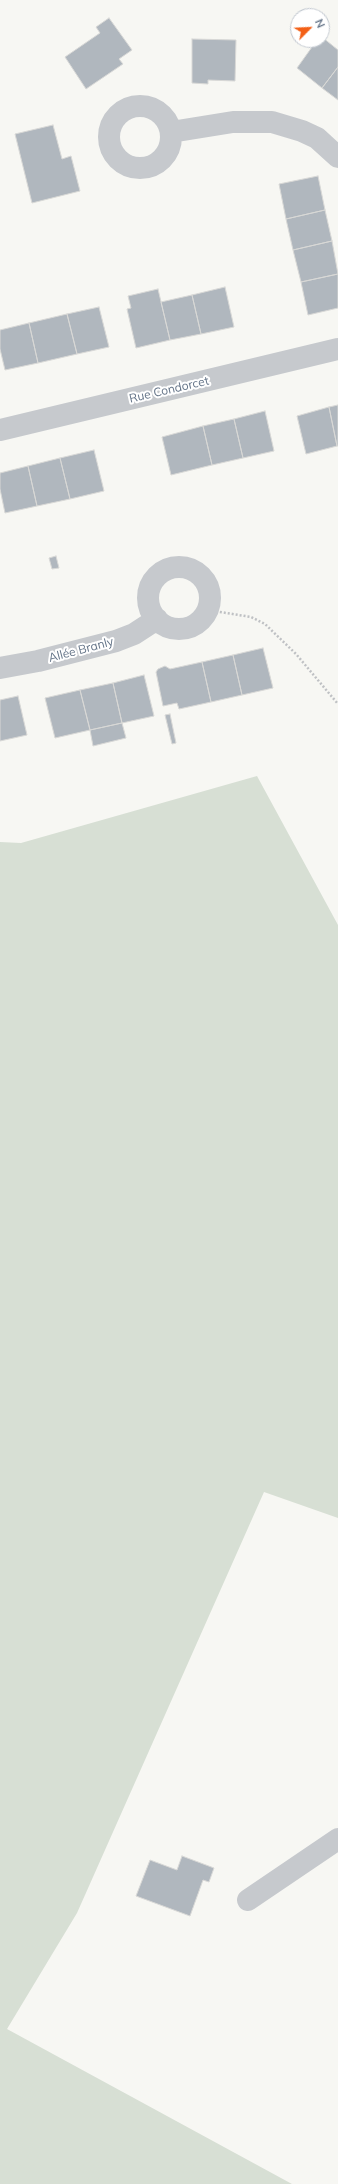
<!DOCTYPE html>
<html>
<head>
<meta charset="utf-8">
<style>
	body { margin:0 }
	#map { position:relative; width:338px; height:2184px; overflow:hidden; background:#f7f7f3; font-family:Mulish,sans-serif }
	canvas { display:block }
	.north { position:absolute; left:290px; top:8px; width:40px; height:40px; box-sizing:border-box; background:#fff; border:1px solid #c1c7cf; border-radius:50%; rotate:66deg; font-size:11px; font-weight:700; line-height:16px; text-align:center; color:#637387 }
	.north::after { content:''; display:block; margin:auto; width:14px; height:18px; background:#f36017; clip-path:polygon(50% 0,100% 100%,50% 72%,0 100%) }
</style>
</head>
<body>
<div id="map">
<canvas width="338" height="2184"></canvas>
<div class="north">N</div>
</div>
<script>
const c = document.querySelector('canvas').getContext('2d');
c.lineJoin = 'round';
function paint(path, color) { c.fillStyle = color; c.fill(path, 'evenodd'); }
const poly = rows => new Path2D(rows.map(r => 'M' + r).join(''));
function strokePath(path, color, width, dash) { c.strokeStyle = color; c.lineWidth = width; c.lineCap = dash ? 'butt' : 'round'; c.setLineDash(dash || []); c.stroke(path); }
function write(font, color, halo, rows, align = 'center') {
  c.font = font + ' Mulish,sans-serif'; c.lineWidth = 4; c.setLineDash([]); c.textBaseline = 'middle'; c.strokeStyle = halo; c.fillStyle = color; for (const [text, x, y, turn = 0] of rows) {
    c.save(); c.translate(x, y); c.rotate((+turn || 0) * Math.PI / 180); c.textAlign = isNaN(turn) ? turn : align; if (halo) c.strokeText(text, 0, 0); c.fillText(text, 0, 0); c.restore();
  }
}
const green = poly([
	[257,776,338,925,338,1518,264,1492,77,1913,7,2029,292,2184,0,2184,0,842,21,843]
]);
const building = poly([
	[109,18,132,50,119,59,123,64,86,89,65,57,100,33,96,27,109,18],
	[322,37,338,50,338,67,322,88,297,68,317,40,322,40,322,37],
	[192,39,236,40,235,81,208,80,208,84,192,83,192,39],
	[338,67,338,100,322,88,338,67],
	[53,125,62,159,71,156,80,191,32,203,15,134,53,125],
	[318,176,325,210,286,219,279,184,318,176],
	[325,210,332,241,293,250,286,219,325,210],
	[332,241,338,274,301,282,293,250,332,241],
	[338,274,338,308,308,315,301,282,338,274],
	[225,287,234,327,201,334,192,295,225,287],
	[158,289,170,340,136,348,127,309,131,308,128,296,158,289],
	[192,295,201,334,170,340,161,302,192,295],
	[99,307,109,347,77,354,67,314,99,307],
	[67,314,77,354,38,363,29,323,67,314],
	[29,323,38,363,5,370,0,349,0,330,29,323],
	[338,405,338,446,337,446,329,407,338,405],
	[329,407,337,446,306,454,297,416,329,407],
	[265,411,274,451,243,458,234,419,265,411],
	[234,419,243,458,212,465,203,426,234,419],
	[203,426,212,465,171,475,162,437,203,426],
	[94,450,104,491,70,499,60,458,94,450],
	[60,458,70,499,37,506,28,466,60,458],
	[28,466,37,506,5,513,0,489,0,473,28,466],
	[56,556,59,568,52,569,49,558,56,556],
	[263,648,273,688,242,695,233,655,263,648],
	[233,655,242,695,211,702,202,662,233,655],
	[202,662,211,702,179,709,177,703,163,706,156,672,158,669,165,666,170,669,202,662],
	[144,675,154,716,122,723,113,683,144,675],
	[113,683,122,723,90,730,80,690,113,683],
	[80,690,90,730,55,738,45,698,80,690],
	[18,696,27,735,0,741,0,700,18,696],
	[170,714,176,743,172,744,165,715,170,714],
	[122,723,126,738,93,746,90,730,122,723],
	[182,1856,214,1868,209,1882,203,1880,190,1916,136,1896,150,1860,177,1870,182,1856]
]);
const path = poly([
	[208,610,251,617,265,624,296,654,338,704]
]);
const minor = poly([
	'109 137a31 31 0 1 1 62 0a31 31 0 1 1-62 0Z',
	[171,132,233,122,272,122,302,131,317,138,338,157],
	[0,430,338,349],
	'148 598a31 31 0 1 1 62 0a31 31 0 1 1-62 0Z',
	[0,668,38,661,116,641,134,634,157,619],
	[248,1900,338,1839]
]);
const streetNames = [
	["Rue Condorcet",169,390,-13],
	["Allée Branly",81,650,-15]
];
paint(green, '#d7dfd4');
paint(building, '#b0b7be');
strokePath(building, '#d8d8d6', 1);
strokePath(path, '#bfc1c4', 2.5, [2, 2]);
strokePath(minor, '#c6c9cd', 22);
write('12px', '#637387', '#fff', streetNames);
</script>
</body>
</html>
